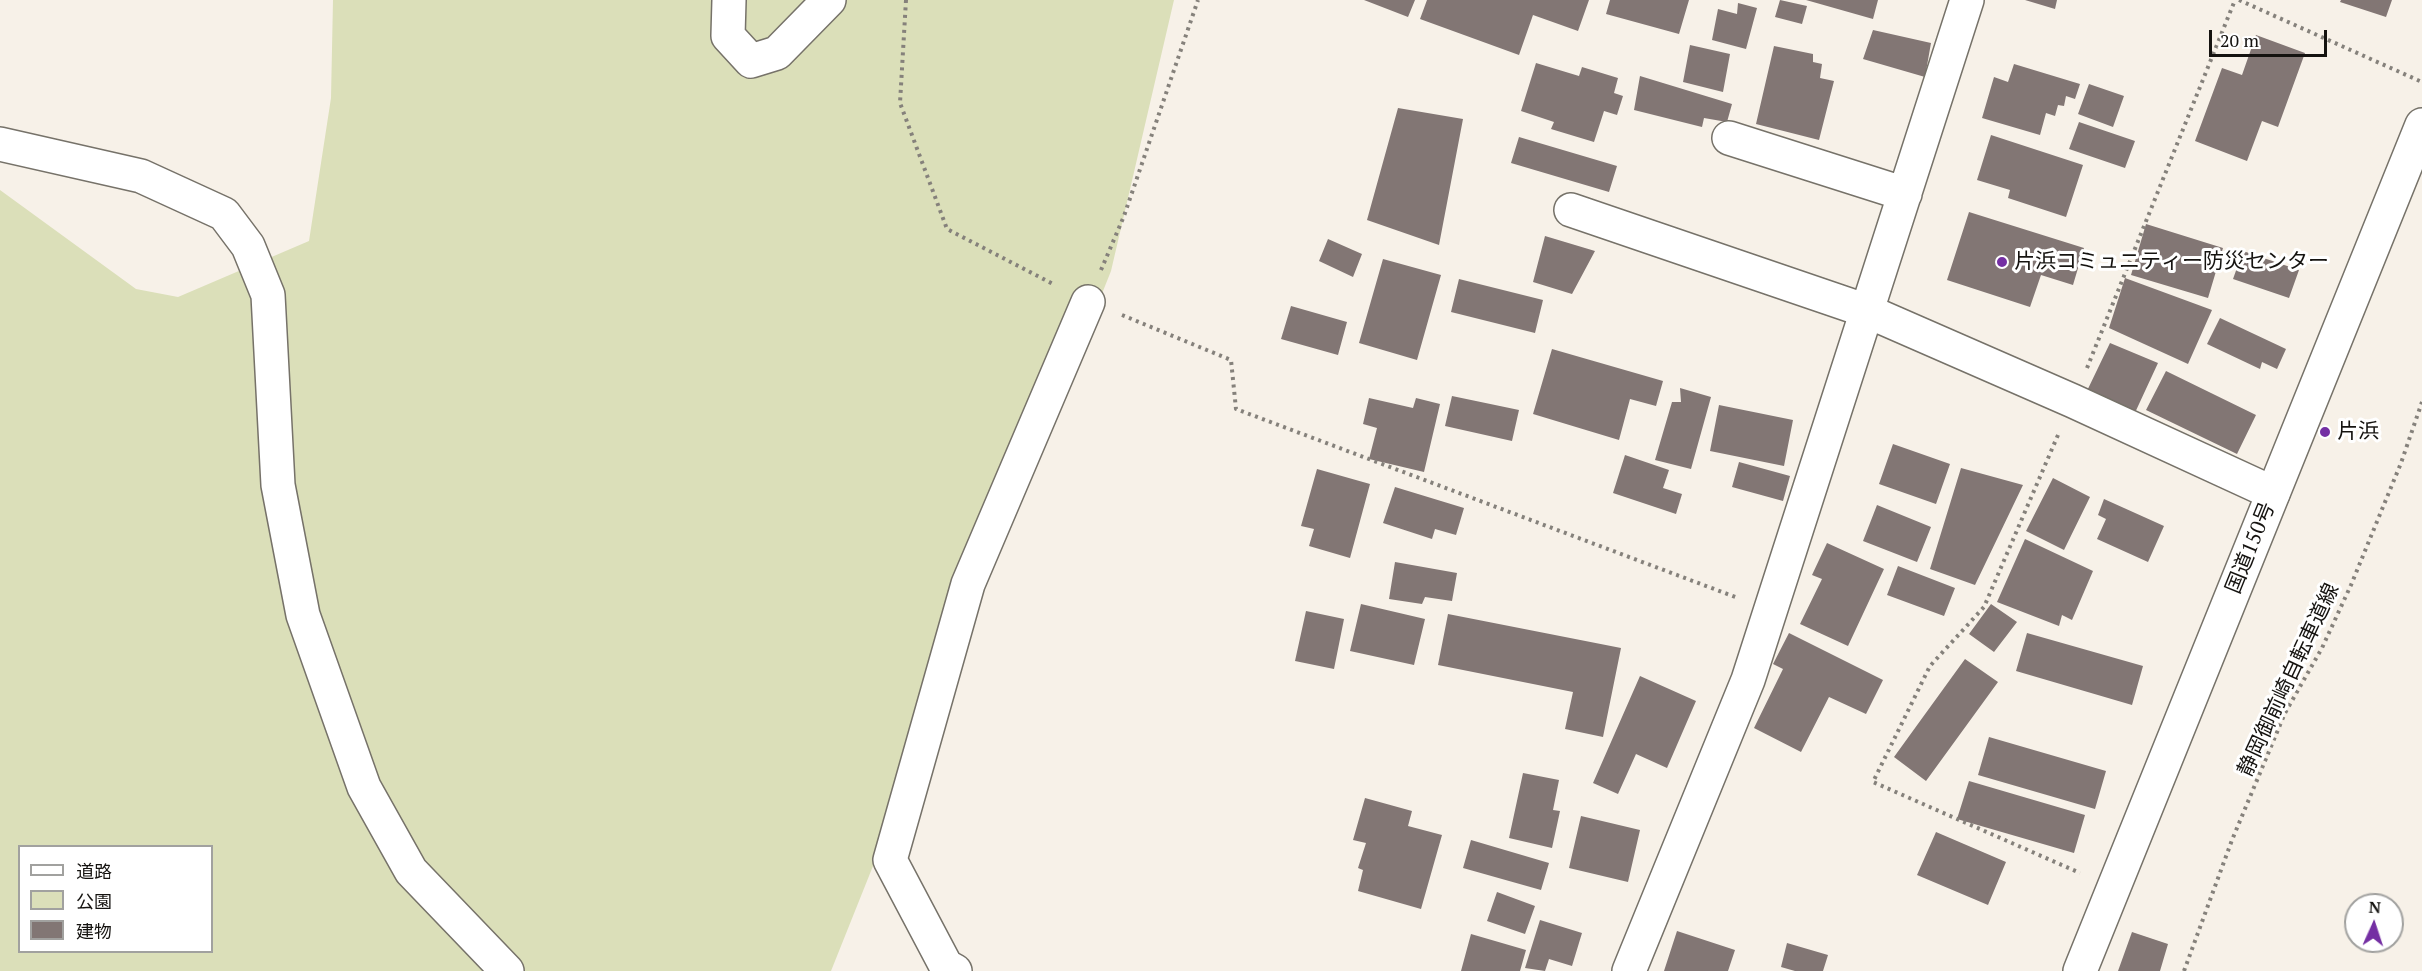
<!DOCTYPE html>
<html>
<head>
<meta charset="utf-8">
<style>
	body { margin:0 }
	#map { position:relative; width:2422px; height:971px; overflow:hidden; background:#f7f1e8; font-family:"PT Serif","Noto Sans JP",serif }
	canvas { display:block }
	.legend { position:absolute; left:18px; top:845px; width:195px; height:108px; box-sizing:border-box; background:#fff; border:2px solid #a1a19f; margin:0; padding:8px 10px; list-style:none; font-size:18px; color:#151310 }
	.legend li { display:flex; align-items:center; gap:12px; height:30px }
	.legend b { width:30px; border:2px solid #a1a19f }
	.north { position:absolute; left:2344px; top:893px; width:60px; height:60px; box-sizing:border-box; background:#fff; border:2px solid #a1a19f; border-radius:50%; rotate:3deg; font-size:16px; font-weight:700; line-height:24px; text-align:center; color:#151310 }
	.north::after { content:''; display:block; margin:auto; width:21px; height:27px; background:#742fa3; clip-path:polygon(50% 0,100% 100%,50% 72%,0 100%) }
	.scale { position:absolute; left:2209px; top:30px; width:118px; height:27px; box-sizing:border-box; border:3px solid #151310; border-top:0; padding-left:8px; font-size:18px; line-height:21px; white-space:nowrap; color:#151310; -webkit-text-stroke:4px #fff; paint-order:stroke }
</style>
</head>
<body>
<div id="map">
<canvas width="2422" height="971"></canvas>
<ul class="legend">
<li><b style="height:8px;background:#fff"></b>道路</li>
<li><b style="height:16px;background:#dbdfb9"></b>公園</li>
<li><b style="height:16px;background:#827674"></b>建物</li>
</ul>
<div class="north">N</div>
<div class="scale">20 m</div>
</div>
<script>
const c = document.querySelector('canvas').getContext('2d');
c.lineJoin = 'round';
function paint(path, color) { c.fillStyle = color; c.fill(path, 'evenodd'); }
const poly = rows => new Path2D(rows.map(r => 'M' + r).join(''));
function strokePath(path, color, width, dash) { c.strokeStyle = color; c.lineWidth = width; c.lineCap = dash ? 'butt' : 'round'; c.setLineDash(dash || []); c.stroke(path); }
function write(font, color, halo, rows, align = 'center') {
  c.font = font + ' "PT Serif","Noto Sans JP",serif'; c.lineWidth = 6; c.setLineDash([]); c.textBaseline = 'middle'; c.strokeStyle = halo; c.fillStyle = color; for (const [text, x, y, turn = 0] of rows) {
    c.save(); c.translate(x, y); c.rotate((+turn || 0) * Math.PI / 180); c.textAlign = isNaN(turn) ? turn : align; if (halo) c.strokeText(text, 0, 0); c.fillText(text, 0, 0); c.restore();
  }
}
const green = poly([
	[333,0,1174,0,1111,271,831,971,0,971,0,190,136,289,178,297,309,241,331,98],
	[20,846,212,846,212,952,20,952]
]);
const building = poly([
	[1364,0,1415,0,1408,17],
	[1427,0,1589,0,1578,31,1533,15,1519,55,1420,19],
	[1610,0,1689,0,1679,34,1606,14],
	[1780,0,1807,6,1802,24,1775,17],
	[1806,0,1878,0,1873,19],
	[2025,0,2057,0,2055,9],
	[2341,0,2392,0,2386,17,2340,2],
	[1738,3,1757,8,1746,49,1712,40,1718,9,1737,14],
	[1873,30,1931,43,1925,77,1863,59],
	[2256,35,2305,53,2278,127,2262,121,2247,161,2195,141,2222,68,2242,75],
	[1690,45,1730,54,1723,92,1683,82],
	[1774,46,1813,54,1813,62,1822,64,1820,78,1834,81,1819,140,1756,124],
	[1536,63,1579,76,1582,67,1618,78,1614,93,1623,96,1617,115,1604,111,1594,142,1551,129,1554,122,1521,111],
	[2014,64,2080,84,2075,99,2066,96,2064,106,2058,105,2055,116,2046,113,2040,135,1982,118,1994,77,2008,82],
	[1640,76,1732,104,1727,122,1704,118,1702,127,1634,110],
	[2089,84,2124,96,2113,127,2078,114],
	[1398,108,1463,119,1439,245,1367,220],
	[2079,122,2135,141,2125,168,2069,149],
	[1991,135,2083,165,2066,217,2008,198,2010,190,1977,180],
	[1519,137,1617,166,1609,192,1511,163],
	[1969,212,2084,248,2073,285,2041,275,2030,307,1947,280],
	[2146,224,2223,248,2208,298,2131,275],
	[1545,236,1595,251,1572,294,1533,282],
	[1328,239,1362,254,1353,277,1319,261],
	[2243,251,2299,270,2289,298,2233,279],
	[1383,259,1441,275,1417,360,1359,343],
	[2125,278,2212,310,2188,364,2109,328],
	[1459,279,1543,300,1535,333,1451,312],
	[1291,306,1347,322,1338,355,1281,339],
	[2220,318,2286,349,2277,369,2262,362,2260,369,2207,344],
	[2110,343,2158,363,2133,417,2085,395],
	[1552,349,1663,381,1656,406,1630,399,1619,440,1533,414],
	[2166,371,2256,415,2237,454,2146,410],
	[1680,388,1711,397,1691,469,1655,460,1672,402,1681,402],
	[1452,396,1519,410,1512,441,1445,426],
	[1369,398,1413,408,1416,398,1440,404,1424,472,1369,459,1377,428,1363,424],
	[1719,405,1793,420,1784,466,1710,451],
	[1893,444,1950,464,1936,504,1879,484],
	[1625,455,1669,470,1663,488,1682,494,1676,514,1613,493],
	[1739,462,1790,476,1783,501,1732,487],
	[1961,468,2023,485,1975,585,1930,569],
	[1317,469,1370,484,1350,558,1309,546,1314,529,1301,526],
	[2053,478,2090,497,2064,550,2026,531],
	[1395,487,1464,508,1456,535,1435,529,1432,539,1383,523],
	[2104,499,2164,526,2148,562,2097,539,2106,519,2098,515],
	[1877,505,1931,527,1917,562,1863,541],
	[2025,539,2093,571,2072,620,2062,615,2059,626,1997,602],
	[1827,543,1884,569,1848,646,1800,624,1822,579,1812,575],
	[1395,562,1457,573,1452,601,1425,597,1422,604,1389,599],
	[1898,566,1955,588,1944,616,1887,595],
	[1361,604,1425,619,1414,665,1350,651],
	[1991,604,2017,622,1994,652,1969,634],
	[1306,611,1344,619,1334,669,1295,661],
	[1448,614,1621,648,1603,737,1565,729,1573,692,1438,665],
	[1789,633,1883,680,1866,714,1829,697,1801,752,1754,728,1783,669,1773,664],
	[2027,633,2143,666,2132,705,2016,671],
	[1965,659,1998,682,1926,781,1894,757],
	[1640,676,1696,701,1667,768,1636,754,1618,794,1593,783],
	[1989,737,2106,771,2095,809,1978,775],
	[1523,773,1559,780,1553,810,1560,811,1552,848,1509,838],
	[1969,781,2085,815,2074,853,1957,819],
	[1365,798,1412,811,1408,826,1442,835,1421,909,1358,891,1363,870,1358,868,1366,843,1353,840],
	[1581,816,1640,830,1628,882,1569,868],
	[1936,832,2006,862,1988,905,1917,875],
	[1471,840,1549,863,1541,890,1463,868],
	[1497,892,1535,906,1525,934,1487,921],
	[1540,920,1582,933,1572,966,1549,959,1545,971,1525,968],
	[1677,931,1735,950,1728,971,1664,971],
	[2132,932,2168,944,2160,971,2118,971],
	[1471,934,1526,950,1520,971,1461,971],
	[1787,943,1828,955,1823,971,1795,971,1781,967]
]);
const path = poly([
	[906,0,900,103,947,229,1055,285],
	[2239,0,2422,82],
	[1101,270,1124,216,1198,0],
	[1122,315,1231,360,1236,409,1738,598],
	[2087,368,2235,0],
	[2058,435,1984,607,1930,666,1873,782,2080,873],
	[2184,971,2232,840,2285,713,2322,648,2351,585,2401,463,2422,402]
]);
const minor = poly([
	[729,0,728,36,751,61,777,53,829,0],
	[1729,138,1905,194],
	[0,144,141,176,224,214,248,246,268,295,278,485,303,615,364,787,411,871,507,971],
	[1571,210,1867,311,2073,401,2273,493],
	[955,971,946,966,890,860,968,584,1088,302],
	[1629,971,1748,680,1967,0]
]);
const highway = poly([
	[2080,971,2422,125]
]);
const markers = [
	[2002,262,6,"#742fa3"],
	[2325,432,6,"#742fa3"]
];
const poiNames = [
	["片浜コミュニティー防災センター",2014,262],
	["片浜",2337,432]
];
const streetNames = [
	["国道150号",2251,548,-68],
	["静岡御前崎自転車道線",2289,680,-65]
];
paint(green, '#dbdfb9');
paint(building, '#827674');
strokePath(minor, '#767269', 36);
strokePath(highway, '#767269', 36);
strokePath(path, '#85817b', 4, [3, 4.5]);
strokePath(minor, '#fff', 33);
strokePath(highway, '#fff', 33);
for (const [x, y, r, color] of markers) { const dot = new Path2D(); dot.arc(x, y, r, 0, 2 * Math.PI); c.fillStyle = color; c.fill(dot); strokePath(dot, '#fff', 2); }
write('21px', '#151310', '#fff', poiNames, 'left');
write('21px', '#151310', '#fff', streetNames);
</script>
</body>
</html>
